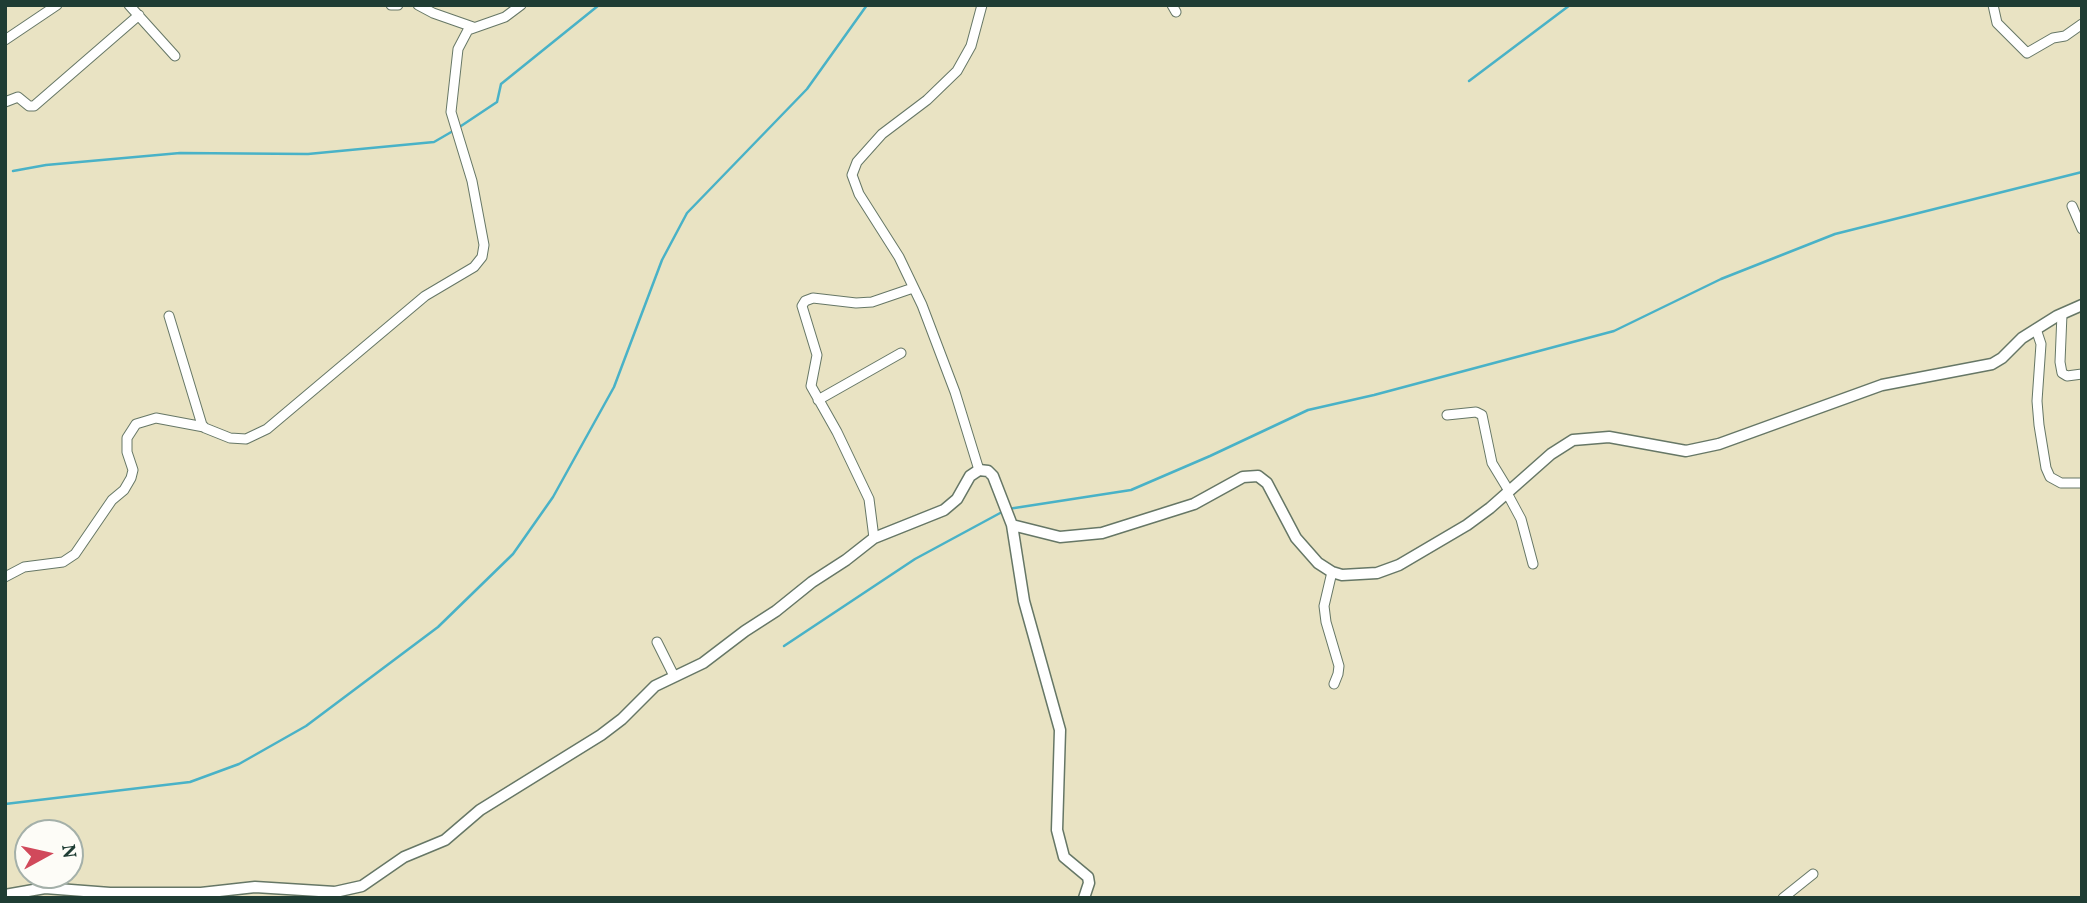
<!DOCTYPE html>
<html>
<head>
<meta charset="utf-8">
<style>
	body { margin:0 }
	#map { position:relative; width:2087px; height:903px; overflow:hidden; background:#e9e3c3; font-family:Vollkorn,serif }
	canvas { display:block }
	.frame { position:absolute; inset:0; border:7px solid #1f3d34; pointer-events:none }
	.north { position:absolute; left:14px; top:819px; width:70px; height:70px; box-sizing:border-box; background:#fdfcf7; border:2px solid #a4b0a9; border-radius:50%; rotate:82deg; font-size:19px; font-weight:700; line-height:28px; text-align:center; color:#1f3d34 }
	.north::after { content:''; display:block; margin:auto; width:24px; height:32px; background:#d1495b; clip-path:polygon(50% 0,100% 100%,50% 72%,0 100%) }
</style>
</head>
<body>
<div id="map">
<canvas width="2087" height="903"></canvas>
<div class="frame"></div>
<div class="north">N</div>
</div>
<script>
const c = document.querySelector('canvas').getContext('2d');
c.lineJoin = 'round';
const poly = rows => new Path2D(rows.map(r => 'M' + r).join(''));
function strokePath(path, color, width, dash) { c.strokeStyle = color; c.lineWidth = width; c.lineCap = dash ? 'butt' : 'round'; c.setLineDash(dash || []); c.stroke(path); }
const stream = poly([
	[1469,81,1570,5],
	[458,128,497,102,501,84,599,5],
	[13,171,46,165,180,153,308,154,434,142,453,131],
	[1008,509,1131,490,1210,456,1308,410,1374,395,1614,331,1721,279,1835,234,2082,172],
	[784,646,915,559,1002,512],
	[5,804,190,782,239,764,306,726,438,627,513,554,553,497,614,387,662,260,687,213,807,89,867,5]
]);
const minor = poly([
	[129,5,175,56],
	[391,5,398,5],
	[418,5,433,13,473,27],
	[1172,5,1176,12],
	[1993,5,1997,23,2027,53,2053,38,2065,36,2082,24],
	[5,40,57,5],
	[5,102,18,97,29,106,34,106,139,15],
	[2072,206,2082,229],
	[2062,314,2060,362,2062,373,2067,376,2082,374],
	[169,316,202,425,205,428,230,438,246,439,267,429,286,413,425,296,474,267,482,257,484,245,472,181,451,112,458,49,468,30,505,17,521,5],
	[2036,329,2041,344,2037,401,2039,425,2046,468,2050,477,2061,483,2082,483],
	[818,400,901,353],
	[1447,415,1476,412,1482,415,1492,463,1509,491],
	[979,470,955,392,922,305,899,257,859,194,852,175,857,162,882,134,927,100,957,71,971,46,982,5],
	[1507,493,1521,519,1533,564],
	[874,538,869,499,837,432,811,386,817,355,802,306,805,301,813,298,856,303,872,302,913,288],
	[1332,572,1324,606,1326,622,1339,666,1338,674,1334,684],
	[5,577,24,567,63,562,75,554,112,500,124,490,131,478,133,470,127,452,127,438,136,424,156,418,204,427],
	[657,642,674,676],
	[1783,898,1813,874]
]);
const tertiary = poly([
	[1012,525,1060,537,1102,533,1194,504,1243,477,1258,476,1267,483,1296,538,1318,563,1332,572,1342,575,1377,573,1399,565,1467,525,1490,508,1551,454,1573,440,1609,437,1686,451,1719,444,1882,385,1992,364,2002,358,2022,338,2057,316,2082,305],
	[5,895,45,888,110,893,201,893,255,887,335,892,362,886,404,857,445,840,480,810,601,735,622,719,655,686,703,663,745,631,776,611,812,582,846,560,874,538,944,510,957,499,970,476,979,470,988,471,993,476,1012,525,1024,601,1060,730,1057,830,1064,857,1088,877,1089,883,1084,898]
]);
strokePath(stream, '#49b2c7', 2.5);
strokePath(minor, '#676', 11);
strokePath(tertiary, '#676', 13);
strokePath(minor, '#fff', 9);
strokePath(tertiary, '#fff', 10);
</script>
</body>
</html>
